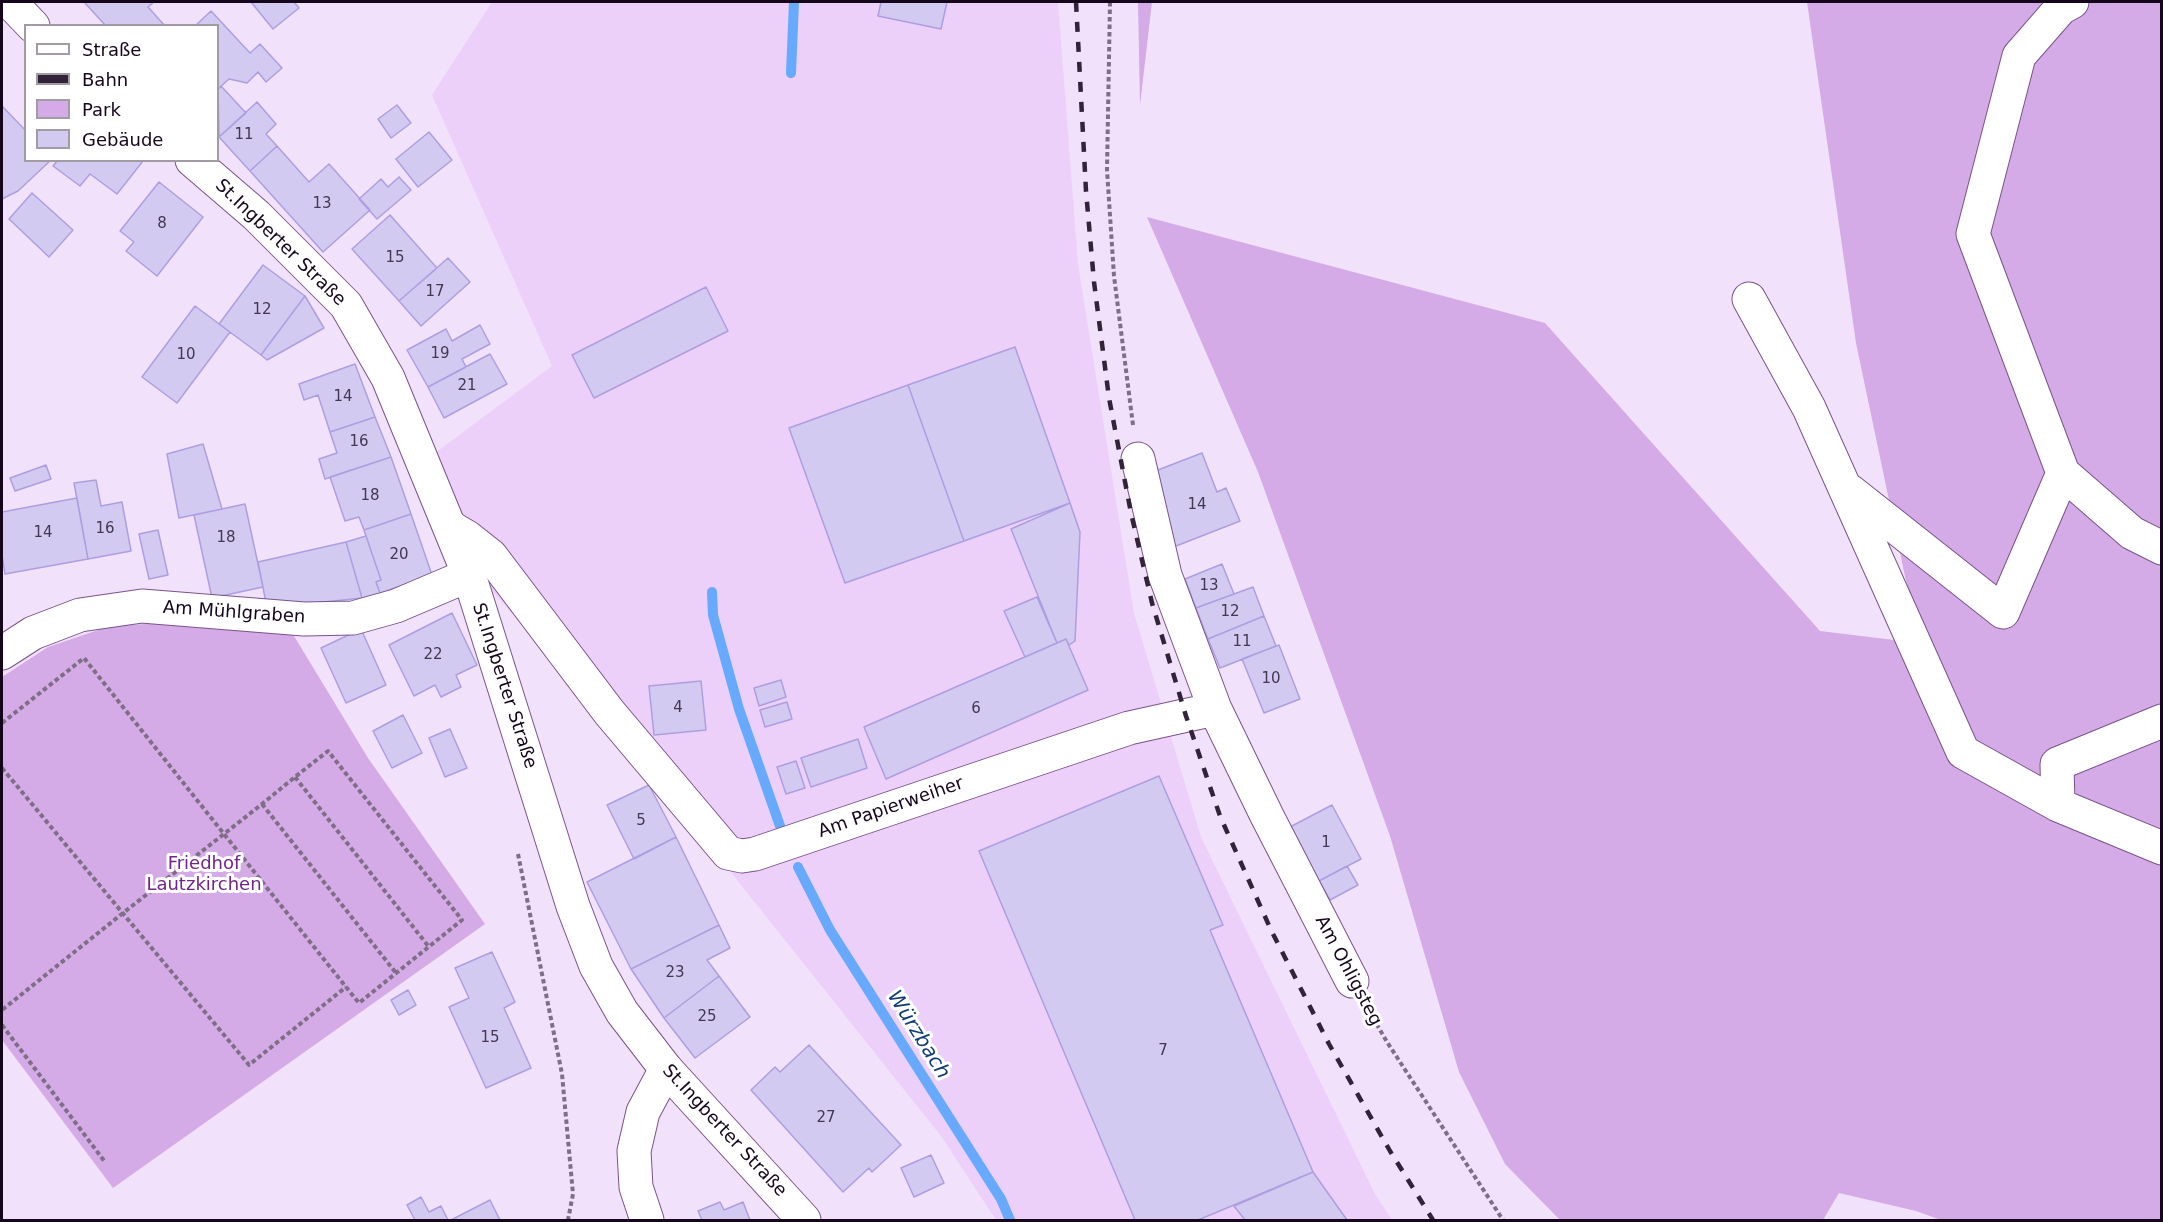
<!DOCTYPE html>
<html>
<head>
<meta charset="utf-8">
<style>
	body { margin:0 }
	#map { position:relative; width:2163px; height:1222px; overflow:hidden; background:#f2e1fa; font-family:"DejaVu Sans",sans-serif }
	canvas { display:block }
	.frame { position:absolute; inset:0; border:3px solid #15061c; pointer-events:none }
	.legend { position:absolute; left:24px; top:24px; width:195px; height:138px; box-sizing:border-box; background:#fff; border:2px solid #a19ba4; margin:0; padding:8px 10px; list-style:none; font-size:18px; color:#15061c }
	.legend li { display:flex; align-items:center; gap:12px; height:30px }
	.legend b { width:30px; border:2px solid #a19ba4 }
</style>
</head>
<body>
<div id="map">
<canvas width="2163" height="1222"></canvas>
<div class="frame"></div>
<ul class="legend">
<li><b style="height:8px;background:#fff"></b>Straße</li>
<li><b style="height:8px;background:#322339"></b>Bahn</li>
<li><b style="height:16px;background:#d4abe7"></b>Park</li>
<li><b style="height:16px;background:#d2caf1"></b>Gebäude</li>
</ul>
</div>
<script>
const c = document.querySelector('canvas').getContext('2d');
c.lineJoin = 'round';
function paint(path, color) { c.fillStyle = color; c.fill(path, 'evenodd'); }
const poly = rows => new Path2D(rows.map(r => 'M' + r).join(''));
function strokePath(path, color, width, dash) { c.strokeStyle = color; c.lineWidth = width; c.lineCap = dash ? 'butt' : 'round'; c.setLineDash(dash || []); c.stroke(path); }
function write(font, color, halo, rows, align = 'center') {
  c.font = font + ' "DejaVu Sans",sans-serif'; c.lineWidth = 6; c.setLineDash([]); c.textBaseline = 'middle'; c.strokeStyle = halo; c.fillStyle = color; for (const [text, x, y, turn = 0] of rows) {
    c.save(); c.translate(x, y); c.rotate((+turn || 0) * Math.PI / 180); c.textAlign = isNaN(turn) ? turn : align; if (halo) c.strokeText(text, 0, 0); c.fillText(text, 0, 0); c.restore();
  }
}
const built = poly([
	[492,2,1058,2,1078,264,1134,613,1201,837,1375,1194,1392,1220,996,1220,941,1136,651,772,493,592,435,453,552,366,432,95]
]);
const green = poly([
	[1138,2,1152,2,1140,105],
	[1807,2,2161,2,2161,1220,1941,1220,1916,1211,1839,1193,1823,1220,1560,1220,1505,1164,1459,1072,1390,836,1258,472,1147,217,1545,323,1820,631,1919,643,1856,343],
	[164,623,291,631,368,758,485,924,113,1188,2,1040,2,677,48,647,110,626]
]);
const stream = poly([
	[791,73,794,2],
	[712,592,713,615,739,709,780,826],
	[798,867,830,930,1001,1199,1010,1220]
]);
const building = poly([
	[84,2,154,2,148,7,165,26,106,26,84,2],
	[251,2,294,2,299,8,273,29,251,2],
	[881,2,947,2,941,29,878,16,881,2],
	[211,11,250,53,260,44,282,68,266,82,258,72,247,83,229,79,218,89,218,26,195,26,211,11],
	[221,86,246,113,219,137,218,89,221,86],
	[257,102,276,124,266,134,277,146,250,171,219,137,257,102],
	[397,105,411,123,391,138,378,119,397,105],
	[2,106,26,131,26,160,51,160,18,191,2,199,2,106],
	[429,132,452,160,418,187,396,159,429,132],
	[277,146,309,182,329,164,370,210,323,252,250,171,277,146],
	[58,160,142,160,143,161,117,194,90,174,80,186,53,166,58,160],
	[399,177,411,190,377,219,359,199,381,179,388,187,399,177],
	[159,182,203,217,157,276,126,251,134,242,120,231,159,182],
	[32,193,73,230,49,257,9,219,32,193],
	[390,215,437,268,399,301,352,249,390,215],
	[448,258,470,282,421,326,399,301,448,258],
	[263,265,305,296,261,355,219,324,263,265],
	[706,287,728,331,594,398,572,355,706,287],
	[305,296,324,328,267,360,261,355,305,296],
	[195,306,230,332,177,403,142,377,195,306],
	[480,325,490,344,462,359,466,367,428,387,407,350,446,329,452,341,480,325],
	[1015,347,1070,503,964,541,908,385,1015,347],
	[490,354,507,384,444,418,428,387,490,354],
	[355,364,375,417,330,432,318,395,304,400,299,384,355,364],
	[908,385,964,541,845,583,789,428,908,385],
	[375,417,391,457,325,479,319,459,337,453,330,432,375,417],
	[203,444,222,509,179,518,167,454,203,444],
	[1202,453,1217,492,1226,488,1240,521,1171,548,1150,473,1202,453],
	[391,457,411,514,364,530,359,517,345,521,330,477,391,457],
	[46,465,51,479,15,491,10,478,46,465],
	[96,480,101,506,122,502,131,551,88,559,74,483,96,480],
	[77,498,88,559,5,574,2,555,2,512,77,498],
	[1070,503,1080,532,1075,641,1069,645,1066,639,1057,643,1011,529,1070,503],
	[245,504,263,587,212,598,194,515,245,504],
	[411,514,432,575,380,593,376,582,381,580,364,530,411,514],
	[158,530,168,575,149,579,139,534,158,530],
	[366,536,381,580,376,582,380,593,362,598,346,542,366,536],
	[346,542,362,598,267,608,258,562,346,542],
	[1222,564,1234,594,1196,608,1185,579,1222,564],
	[1253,587,1264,616,1208,639,1196,608,1253,587],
	[1037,597,1057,643,1025,657,1004,611,1037,597],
	[452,613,477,665,456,675,461,687,441,697,435,685,414,696,389,645,452,613],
	[1264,616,1276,646,1220,668,1208,639,1264,616],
	[361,629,386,685,346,703,321,648,361,629],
	[1066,639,1088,690,886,779,864,727,1066,639],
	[1279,645,1300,699,1264,713,1242,659,1279,645],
	[781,680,786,697,759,706,754,688,781,680],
	[701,681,706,730,654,735,649,686,701,681],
	[787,702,792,719,765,727,760,710,787,702],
	[403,715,422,753,392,768,373,731,403,715],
	[450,729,467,768,445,777,429,738,450,729],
	[858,739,867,768,811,787,801,758,858,739],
	[796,761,805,788,786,794,777,767,796,761],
	[1159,776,1223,925,1210,930,1313,1172,1198,1220,1135,1220,979,851,1159,776],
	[649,785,676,837,634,859,607,805,649,785],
	[1332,805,1361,859,1319,881,1290,827,1332,805],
	[676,837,719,925,631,969,587,882,676,837],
	[1347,866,1358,885,1330,900,1319,881,1347,866],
	[719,925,730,948,707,960,719,976,664,1018,631,969,719,925],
	[492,952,515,1002,504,1008,531,1068,486,1088,449,1007,469,998,455,968,492,952],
	[719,976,750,1017,695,1058,664,1018,719,976],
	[408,990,416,1005,399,1015,391,1000,408,990],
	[809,1045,901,1145,872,1172,869,1168,843,1192,751,1090,775,1067,780,1072,809,1045],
	[931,1155,944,1183,914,1197,901,1168,931,1155],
	[1313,1172,1347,1220,1245,1220,1234,1206,1313,1172],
	[421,1197,429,1212,441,1206,448,1220,415,1220,407,1205,421,1197],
	[490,1200,500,1220,451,1220,490,1200],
	[720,1202,724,1210,743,1202,750,1220,700,1220,702,1220,698,1211,720,1202]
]);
const path = poly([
	[1110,2,1107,170,1114,276,1133,425],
	[2,723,84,658,224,834,346,987,359,1003,462,920,328,751,295,777,262,804,224,834,123,913,2,1010],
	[2,768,249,1065,346,987],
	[295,777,429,947],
	[262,804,396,973],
	[518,854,562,1074,573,1194,568,1220],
	[1369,1011,1387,1042,1503,1220],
	[2,1025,105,1162]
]);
const minor = poly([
	[2072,2,2061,8,2019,56,1973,234,2063,473,2132,533,2162,548],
	[1749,299,1809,408,1963,752,2058,805],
	[1138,459,1165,575,1215,709,1267,816,1352,981],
	[1850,491,2003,612,2063,473],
	[450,527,467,537,491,556,609,712,728,853,742,856,755,854,1129,728,1215,709],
	[2,653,33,633,80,615,142,606,304,619,353,618,396,606,469,575],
	[2162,721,2057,764,2058,805,2162,848],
	[647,1220,636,1187,634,1151,643,1112,666,1069]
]);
const major = poly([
	[10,2,33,26],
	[192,160,256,215,346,305,388,378,469,575,573,906,596,966,622,1012,666,1069,804,1220]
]);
const rail = poly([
	[1076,2,1086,191,1094,282,1109,398,1131,513,1152,603,1186,716,1220,816,1271,930,1329,1044,1390,1151,1433,1220]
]);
const numberNames = [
	["11",244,135],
	["13",322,204],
	["8",162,224],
	["15",395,258],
	["17",435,292],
	["12",262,310],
	["19",440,354],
	["10",186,355],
	["21",467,386],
	["14",343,397],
	["16",359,442],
	["18",370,496],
	["14",1197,505],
	["16",105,529],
	["14",43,533],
	["18",226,538],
	["20",399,555],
	["13",1209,586],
	["12",1230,612],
	["11",1242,642],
	["22",433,655],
	["10",1271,679],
	["4",678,708],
	["6",976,709],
	["5",641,821],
	["1",1326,843],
	["23",675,973],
	["25",707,1017],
	["15",490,1038],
	["7",1163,1051],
	["27",826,1118]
];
const streetNames = [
	["St.Ingberter Straße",280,243,44],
	["Am Mühlgraben",234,613,4],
	["St.Ingberter Straße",504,686,72],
	["Am Papierweiher",891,808,-19],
	["Am Ohligsteg",1348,971,62],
	["St.Ingberter Straße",724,1131,47]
];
const parkNames = [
	["Friedhof",204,864],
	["Lautzkirchen",204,885]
];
const waterNames = [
	["Würzbach",918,1035,58]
];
paint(built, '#ecd0fa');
paint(green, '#d4abe7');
strokePath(stream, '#67a9fc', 10);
paint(building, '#d2caf1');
strokePath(building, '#ad9ee1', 1.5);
strokePath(minor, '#79538b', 35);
strokePath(major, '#79538b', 35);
strokePath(path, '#7e6e86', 4, [4.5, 3]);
strokePath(minor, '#fff', 33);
strokePath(major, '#fff', 33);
strokePath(rail, '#322339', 4.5, [10, 10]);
write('15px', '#443751', null, numberNames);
write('18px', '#15061c', '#fff', streetNames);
write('18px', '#6f258c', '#fff', parkNames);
write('italic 20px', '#103d71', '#fff', waterNames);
</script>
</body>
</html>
